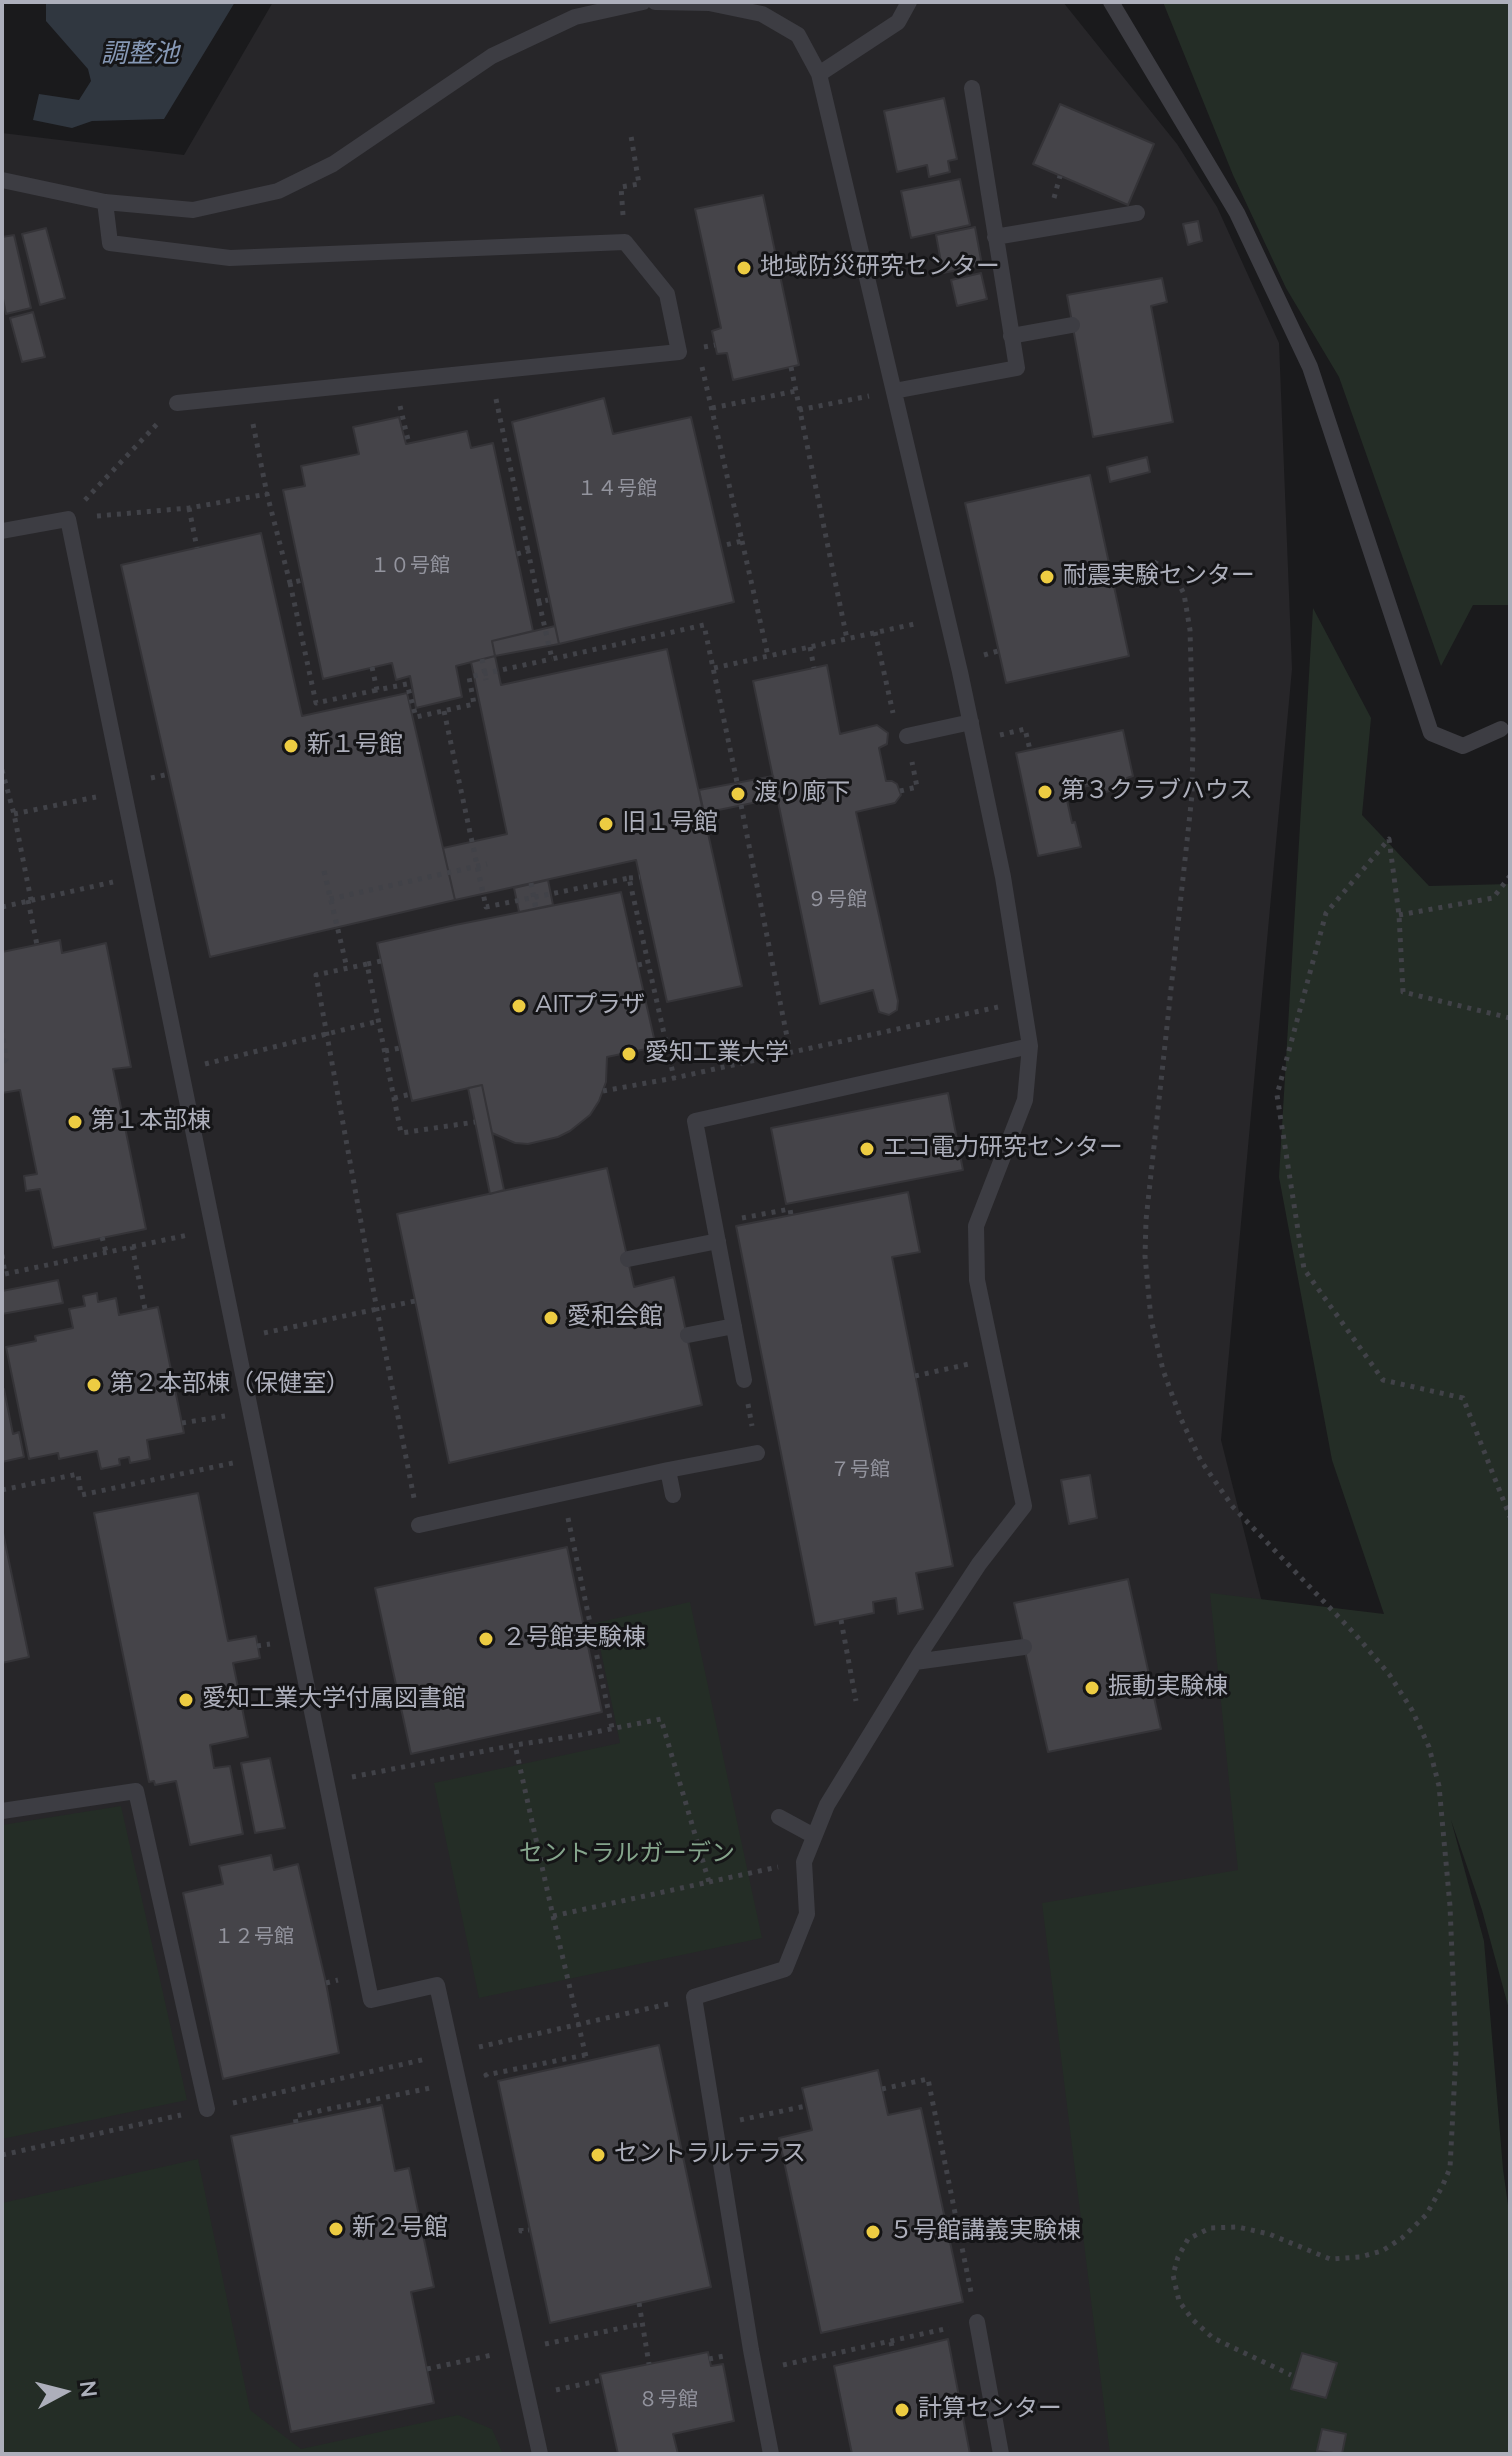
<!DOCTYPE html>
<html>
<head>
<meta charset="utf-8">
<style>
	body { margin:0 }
	#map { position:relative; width:1512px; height:2456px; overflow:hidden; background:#1a1a1c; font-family:"Nunito Sans",sans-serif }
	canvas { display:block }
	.frame { position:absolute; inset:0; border:4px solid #adafbb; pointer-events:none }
	.north { position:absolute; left:24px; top:2352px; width:80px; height:80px; -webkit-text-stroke:6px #151517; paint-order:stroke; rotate:83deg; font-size:22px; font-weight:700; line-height:32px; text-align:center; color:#adafbb }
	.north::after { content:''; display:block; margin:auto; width:28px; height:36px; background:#adafbb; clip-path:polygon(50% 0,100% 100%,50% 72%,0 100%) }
</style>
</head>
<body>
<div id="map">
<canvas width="1512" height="2456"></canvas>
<div class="frame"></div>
<div class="north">N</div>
</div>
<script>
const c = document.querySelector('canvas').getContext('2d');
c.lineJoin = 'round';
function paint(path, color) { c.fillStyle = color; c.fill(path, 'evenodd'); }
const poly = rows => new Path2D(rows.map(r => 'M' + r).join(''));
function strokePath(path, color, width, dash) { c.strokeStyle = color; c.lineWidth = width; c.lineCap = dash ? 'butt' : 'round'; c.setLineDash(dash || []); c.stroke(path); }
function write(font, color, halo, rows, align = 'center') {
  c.font = font + ' "Nunito Sans","Noto Sans JP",sans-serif'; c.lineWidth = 6; c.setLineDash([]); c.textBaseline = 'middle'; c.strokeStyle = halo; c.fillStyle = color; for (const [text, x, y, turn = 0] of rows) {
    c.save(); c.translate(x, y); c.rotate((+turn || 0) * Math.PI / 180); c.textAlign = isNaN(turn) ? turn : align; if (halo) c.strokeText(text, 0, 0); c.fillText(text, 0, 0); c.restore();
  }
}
const built = poly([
	[273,2,1063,2,1177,144,1217,207,1279,343,1292,669,1221,1440,1477,2454,2,2454,2,133,184,155]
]);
const green = poly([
	[1163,2,1510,2,1510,605,1473,605,1441,666,1339,377,1286,288,1233,175],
	[1313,608,1371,718,1362,815,1429,886,1510,884,1510,2013,1482,1910,1451,1820,1484,1941,1503,2169,1510,2219,1510,2454,1110,2454,1042,1903,1238,1870,1210,1593,1384,1614,1332,1460,1279,1177],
	[690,1602,762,1938,479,1998,434,1783,620,1743,595,1623],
	[121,1806,187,2100,2,2139,2,1825],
	[198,2159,250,2410,301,2449,458,2415,492,2429,503,2454,2,2454,2,2203]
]);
const water = poly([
	[46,2,235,2,164,119,92,121,72,128,33,120,39,94,79,100,91,81,88,69,46,21]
]);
const building = poly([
	[944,98,957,159,948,161,950,172,929,177,927,165,897,172,884,111,944,98],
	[1060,104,1154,144,1128,205,1033,164,1060,104],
	[960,179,970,225,911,238,901,191,960,179],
	[763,195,799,365,733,380,727,353,717,354,715,345,712,331,721,328,695,209,763,195],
	[1198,221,1202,241,1188,245,1183,224,1198,221],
	[975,227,982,265,943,273,936,235,975,227],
	[46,228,65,298,40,305,22,234,46,228],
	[14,235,31,308,6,314,2,294,2,237,14,235],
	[981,273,987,299,957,306,951,280,981,273],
	[1162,278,1167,302,1151,306,1173,422,1093,437,1067,295,1162,278],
	[33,312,45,357,22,362,10,318,33,312],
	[604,398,613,434,691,417,734,602,559,644,512,422,604,398],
	[399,417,406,444,467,431,471,448,493,443,533,631,492,641,495,656,456,666,462,697,416,708,410,676,396,680,392,663,323,679,283,490,305,486,301,466,359,454,353,427,399,417],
	[1147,457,1150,472,1110,482,1107,467,1147,457],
	[1090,475,1129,656,1006,683,965,503,1090,475],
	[261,533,302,716,407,693,455,900,210,957,121,565,261,533],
	[555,626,559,644,495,656,492,641,555,626],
	[667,649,742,986,667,1002,636,860,455,900,443,848,507,834,471,662,495,656,501,685,667,649],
	[827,665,840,734,877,725,888,733,887,744,879,748,886,781,892,781,897,784,901,795,895,803,856,812,898,1001,897,1010,889,1015,879,1012,873,990,820,1004,753,681,827,665],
	[1123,730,1133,776,1127,778,1129,786,1098,794,1096,784,1065,791,1072,823,1075,822,1081,847,1038,856,1016,753,1123,730],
	[773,776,777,798,704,813,699,790,773,776],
	[548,880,553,905,519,912,514,888,548,880],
	[621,892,656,1047,607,1057,606,1082,599,1101,590,1115,570,1131,558,1137,528,1144,515,1143,492,1133,482,1085,412,1101,377,943,455,925,621,892],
	[60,940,62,953,106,943,131,1067,113,1069,146,1229,53,1248,40,1189,26,1191,24,1176,37,1174,20,1090,2,1093,2,952,60,940],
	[482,1085,504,1190,490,1194,468,1088,482,1085],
	[948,1093,963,1170,786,1204,771,1128,948,1093],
	[607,1168,634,1287,674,1277,702,1405,449,1463,397,1214,607,1168],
	[908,1192,920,1252,892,1257,953,1566,916,1573,923,1609,898,1614,896,1598,873,1602,874,1613,815,1625,736,1226,908,1192],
	[58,1280,63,1303,2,1314,2,1291,58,1280],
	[97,1293,98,1302,116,1298,119,1315,158,1307,184,1433,147,1440,150,1459,130,1463,129,1457,119,1459,120,1465,101,1469,97,1451,59,1459,58,1453,29,1459,6,1347,36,1341,35,1336,73,1328,69,1309,85,1306,83,1296,97,1293],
	[2,1389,4,1389,13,1434,19,1432,24,1457,2,1462,2,1389],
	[1090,1475,1097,1518,1069,1524,1061,1480,1090,1475],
	[198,1493,228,1641,256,1636,260,1658,233,1663,248,1737,210,1745,214,1768,230,1766,243,1834,190,1845,176,1781,155,1785,154,1781,149,1782,94,1513,198,1493],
	[2,1528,29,1657,2,1663,2,1528],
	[567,1547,602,1712,411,1754,375,1588,567,1547],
	[1128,1579,1161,1729,1048,1752,1014,1603,1128,1579],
	[270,1758,285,1828,255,1833,241,1763,270,1758],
	[271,1855,274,1870,298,1864,326,1983,339,2053,223,2079,183,1893,223,1884,219,1866,271,1855],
	[659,2045,711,2287,550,2323,498,2081,659,2045],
	[878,2070,888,2115,921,2108,963,2302,821,2333,779,2138,812,2130,802,2088,878,2070],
	[382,2105,395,2171,409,2168,434,2287,411,2292,434,2403,291,2432,231,2136,382,2105],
	[948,2339,970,2454,852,2454,834,2366,948,2339],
	[708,2352,711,2366,723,2364,734,2421,673,2434,678,2454,618,2454,600,2374,708,2352],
	[1302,2353,1337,2363,1326,2398,1291,2389,1302,2353],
	[1322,2429,1346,2434,1342,2454,1317,2451,1322,2429]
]);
const path = poly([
	[1054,198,1060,176],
	[623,215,621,187,639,184,631,136],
	[704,347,715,345],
	[702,367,742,541,721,546],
	[791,367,847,639],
	[496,399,528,551],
	[400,406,409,444],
	[712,408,796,391],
	[799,410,869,396],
	[253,424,267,494],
	[85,500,158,423],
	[189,508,197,548],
	[97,516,189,508,267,494,290,583,303,580],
	[742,541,768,656],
	[517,554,528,551,539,602,548,600],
	[1154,562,1173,572,1184,594,1190,630,1193,736,1192,795,1146,1220,1145,1256,1151,1319,1163,1370,1181,1419,1201,1461,1233,1507,1355,1634,1389,1674,1412,1710,1429,1747,1439,1786,1450,1906,1456,2053,1450,2168,1442,2187,1426,2215,1402,2238,1382,2251,1360,2257,1330,2259,1269,2234,1238,2227,1210,2228,1188,2239,1178,2257,1173,2275,1179,2301,1192,2319,1213,2338,1291,2375],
	[290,583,316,703,377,690],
	[539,602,552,659,704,625,737,782],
	[875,632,893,713],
	[810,647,814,668],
	[984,655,998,651],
	[482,659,486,680],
	[372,667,377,690,407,684,416,717,474,704,469,677,552,659],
	[714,668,919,623],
	[444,711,486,907,629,878,674,1078],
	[1000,735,1025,729,1030,750],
	[2,770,14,814,31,900],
	[151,778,169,774],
	[900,791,917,787,912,762],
	[741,805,790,1052],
	[14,814,96,797],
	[324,871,347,968],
	[629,878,640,877],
	[531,883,536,909],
	[330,899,487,864],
	[28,900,37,945],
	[2,907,113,882],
	[1399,915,1493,898,1510,876],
	[381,961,367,964,401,1133,475,1122],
	[367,964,316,975,377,1310,414,1498],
	[638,965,647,963],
	[1510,1018,1403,992,1399,915,1389,839,1326,913,1277,1095,1304,1269,1383,1380,1463,1398,1510,1517],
	[2,1029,6,1059,2,1063],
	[385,1051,400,1048],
	[205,1064,379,1021],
	[603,1091,674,1078,998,1007],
	[394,1098,411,1094],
	[742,1218,790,1209,791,1215],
	[102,1237,106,1252],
	[132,1246,145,1309],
	[2,1255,5,1274],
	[5,1274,188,1235],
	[264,1333,415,1301],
	[915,1376,969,1364],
	[748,1404,752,1426],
	[182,1423,225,1416],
	[2,1490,78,1474,81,1495,233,1463],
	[568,1518,612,1728],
	[841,1620,856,1701],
	[257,1646,270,1644],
	[352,1777,515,1745,575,1736,661,1719,709,1882,553,1916,515,1745],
	[709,1882,778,1867],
	[553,1916,587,2061],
	[326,1983,338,1980],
	[479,2047,668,2004],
	[487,2077,486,2075,585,2055],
	[882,2089,928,2079,972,2297],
	[233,2103,426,2059],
	[740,2120,806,2106],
	[296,2123,295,2116,430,2088],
	[2,2155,181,2115],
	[521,2228,521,2231,529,2230],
	[639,2303,649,2364],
	[891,2342,893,2352],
	[545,2344,641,2324],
	[709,2359,724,2356],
	[783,2365,949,2328],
	[427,2369,492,2355],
	[556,2390,602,2380]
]);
const lane = poly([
	[655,2,709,3,762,14,798,35,819,74,960,672,1003,877,1030,1046,1025,1100,976,1226,977,1280,1024,1506,979,1564,919,1655,827,1805,804,1862,807,1914,785,1969,694,1997,751,2350,771,2454],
	[1111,2,1237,213,1310,367,1431,733,1463,746,1501,729],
	[819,74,898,22,909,2],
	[2,180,105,202,193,210,278,191,333,164,492,56,575,17,643,2],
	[105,202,110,243,230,258,625,242,667,294,679,352,177,403],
	[995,237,1137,213],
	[1011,336,1072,325],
	[894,391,1017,368,972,88],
	[2,531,68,519,371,2000,437,1985,540,2454],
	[907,736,971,722],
	[628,1259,718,1241],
	[688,1335,734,1326],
	[744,1380,695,1121,1030,1046],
	[668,1470,673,1495],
	[419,1525,668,1470,757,1453],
	[915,1662,1024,1647],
	[2,1811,136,1791,207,2109],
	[779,1817,814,1836],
	[977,2322,1001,2454]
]);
const markers = [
	[744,268,8,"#edcc42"],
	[1047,577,8,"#edcc42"],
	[291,746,8,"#edcc42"],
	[1045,792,8,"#edcc42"],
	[738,794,8,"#edcc42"],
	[606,824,8,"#edcc42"],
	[519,1006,8,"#edcc42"],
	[629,1054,8,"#edcc42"],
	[75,1122,8,"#edcc42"],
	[867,1149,8,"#edcc42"],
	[551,1318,8,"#edcc42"],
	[94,1385,8,"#edcc42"],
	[486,1639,8,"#edcc42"],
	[1092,1688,8,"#edcc42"],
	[186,1700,8,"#edcc42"],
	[598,2155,8,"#edcc42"],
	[336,2229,8,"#edcc42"],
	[873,2232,8,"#edcc42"],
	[902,2410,8,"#edcc42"]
];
const numberNames = [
	["１４号館",617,490],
	["１０号館",410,567],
	["９号館",837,901],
	["７号館",860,1471],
	["１２号館",254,1938],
	["８号館",668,2401]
];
const poiNames = [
	["地域防災研究センター",760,268],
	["耐震実験センター",1063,577],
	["新１号館",307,746],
	["第３クラブハウス",1061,792],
	["渡り廊下",754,794],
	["旧１号館",622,824],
	["AITプラザ",535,1006],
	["愛知工業大学",645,1054],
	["第１本部棟",91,1122],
	["エコ電力研究センター",883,1149],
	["愛和会館",567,1318],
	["第２本部棟（保健室）",110,1385],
	["２号館実験棟",502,1639],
	["振動実験棟",1108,1688],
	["愛知工業大学付属図書館",202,1700],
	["セントラルテラス",614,2155],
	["新２号館",352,2229],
	["５号館講義実験棟",889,2232],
	["計算センター",918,2410]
];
const parkNames = [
	["セントラルガーデン",627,1855]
];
const waterNames = [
	["調整池",140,56]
];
paint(built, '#272629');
paint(green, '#242d26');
paint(water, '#303740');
paint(building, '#454449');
strokePath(building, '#353438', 2);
strokePath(path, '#414248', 5, [4, 6]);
strokePath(lane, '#3d3d43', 16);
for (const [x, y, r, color] of markers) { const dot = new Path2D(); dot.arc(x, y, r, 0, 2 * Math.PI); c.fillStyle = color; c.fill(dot); strokePath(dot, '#151517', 3); }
write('20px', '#93949e', null, numberNames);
write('24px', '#adafbb', '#151517', poiNames, 'left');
write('24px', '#85a58c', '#151517', parkNames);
write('italic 26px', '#8698b5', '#151517', waterNames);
</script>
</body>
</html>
